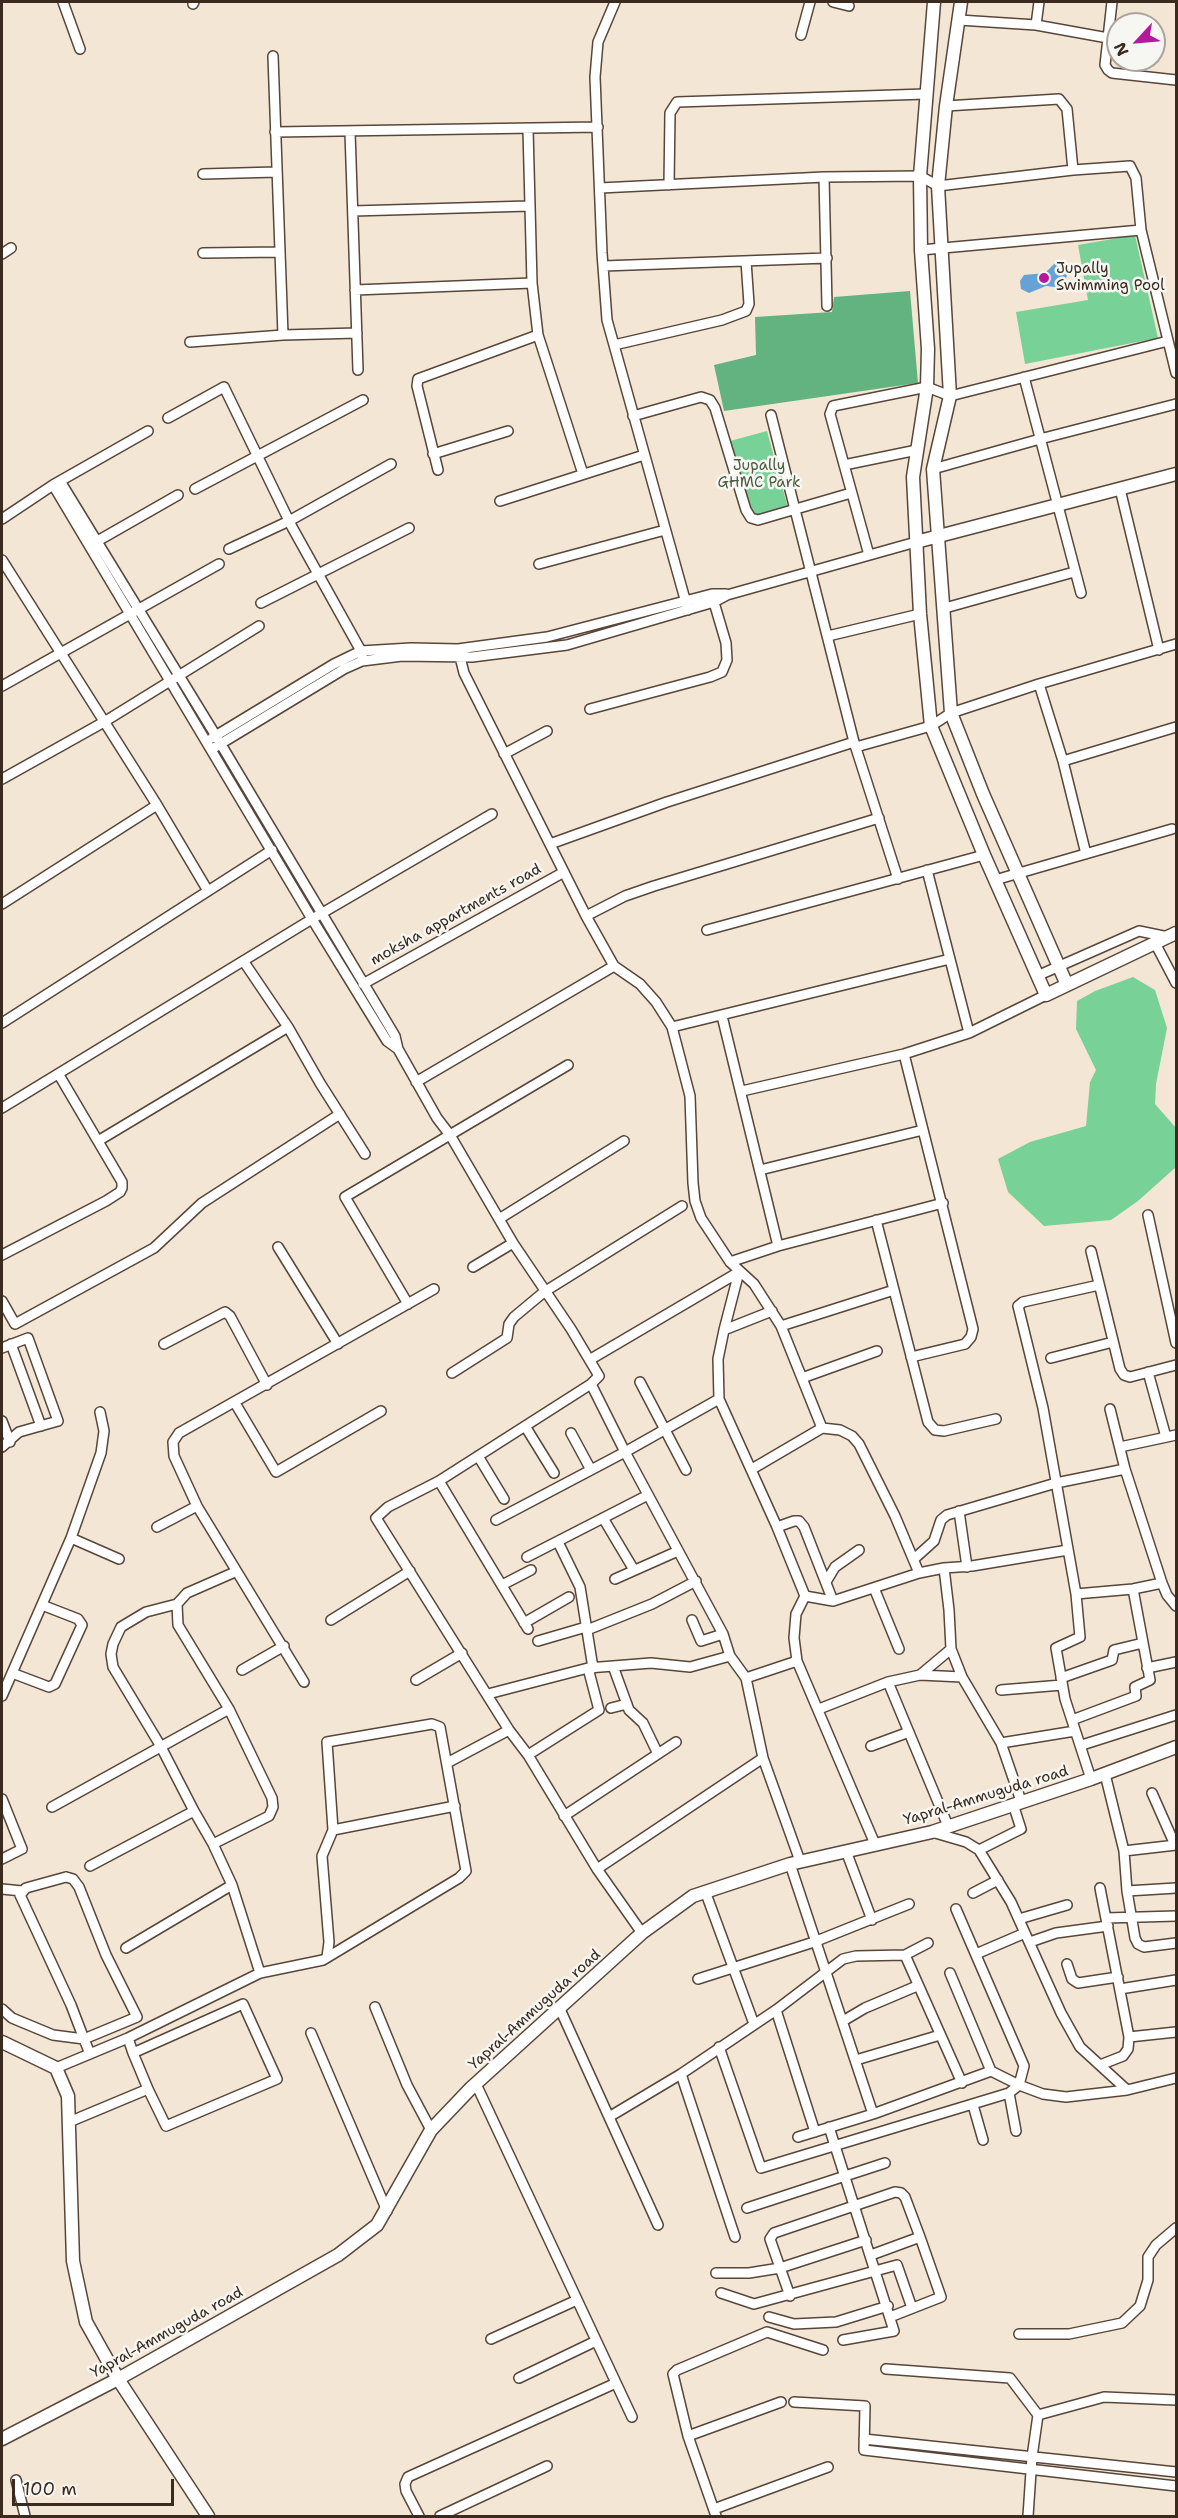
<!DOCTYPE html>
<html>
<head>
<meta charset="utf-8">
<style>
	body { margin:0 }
	#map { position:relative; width:1178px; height:2518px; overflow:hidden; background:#f4e6d4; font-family:"Shantell Sans",sans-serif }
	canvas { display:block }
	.frame { position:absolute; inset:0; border:3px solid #3b2a1e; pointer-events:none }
	.north { position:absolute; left:1106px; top:12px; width:60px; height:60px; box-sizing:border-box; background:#f6f6f2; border:2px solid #aba49d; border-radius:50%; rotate:244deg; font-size:16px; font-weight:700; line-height:24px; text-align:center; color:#3b2a1e }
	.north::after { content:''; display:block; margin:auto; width:21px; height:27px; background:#b5179e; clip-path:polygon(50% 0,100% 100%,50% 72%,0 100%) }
	.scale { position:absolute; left:12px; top:2479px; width:162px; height:27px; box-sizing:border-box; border:3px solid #3b2a1e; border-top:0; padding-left:8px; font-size:18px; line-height:21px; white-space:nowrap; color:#3b2a1e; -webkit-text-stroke:4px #f6f6f2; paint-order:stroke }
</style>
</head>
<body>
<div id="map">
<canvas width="1178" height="2518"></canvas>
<div class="frame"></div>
<div class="north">N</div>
<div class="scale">100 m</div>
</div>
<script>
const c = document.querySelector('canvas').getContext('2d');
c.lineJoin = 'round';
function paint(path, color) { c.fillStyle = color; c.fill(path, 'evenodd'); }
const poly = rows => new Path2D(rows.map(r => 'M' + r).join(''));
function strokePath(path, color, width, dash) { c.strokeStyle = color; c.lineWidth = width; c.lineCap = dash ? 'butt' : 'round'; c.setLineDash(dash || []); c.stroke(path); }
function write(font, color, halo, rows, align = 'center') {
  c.font = font + ' "Shantell Sans",sans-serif'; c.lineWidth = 5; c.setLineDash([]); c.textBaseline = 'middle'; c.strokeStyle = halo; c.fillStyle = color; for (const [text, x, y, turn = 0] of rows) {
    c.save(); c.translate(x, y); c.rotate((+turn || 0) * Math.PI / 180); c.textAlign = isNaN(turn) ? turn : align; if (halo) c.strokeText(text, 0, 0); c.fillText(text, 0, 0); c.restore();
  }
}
const green = poly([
	[1135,235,1158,338,1025,364,1016,312,1088,300,1078,245],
	[767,431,788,508,752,518,730,441],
	[1133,977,1155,990,1167,1028,1156,1084,1155,1104,1176,1128,1176,1167,1138,1201,1111,1220,1044,1226,1008,1192,998,1159,1030,1142,1086,1126,1090,1082,1096,1070,1076,1029,1077,1001,1095,991]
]);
const forest = poly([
	[910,291,918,383,724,411,714,365,756,355,755,317,832,312,834,297]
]);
const water = poly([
	[1056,262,1067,275,1063,288,1046,286,1029,293,1021,289,1020,281,1024,275,1045,273]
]);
const street = poly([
	[63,2,80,49],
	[615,2,598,42,595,77,602,253,607,320,688,610],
	[833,2,849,6],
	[1112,2,1105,65,1108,70,1112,73,1176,80],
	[193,4,194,2],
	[959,20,1036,25,1108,38],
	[1036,25,1039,2],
	[801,35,810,2],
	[273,56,283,335],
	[946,106,1059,99,1067,109,1073,170],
	[528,129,532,283,538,335],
	[275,132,598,127],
	[350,132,358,370],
	[203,174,276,172],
	[824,177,827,306],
	[669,185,670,113,677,102,926,94],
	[600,188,824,177,920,176,938,186,1073,170,1130,166,1136,178,1141,230,1176,373],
	[353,211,529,206],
	[921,250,1141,230],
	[203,253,279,252],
	[2,254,11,248],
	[603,266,827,258],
	[355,290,532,283],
	[190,342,283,335,357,333],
	[614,345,722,320,746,311,749,304,746,261],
	[1024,377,1081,593],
	[771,415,854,742,898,879],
	[633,416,701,397,710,400,715,408,746,510,751,518,758,520,851,493],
	[168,418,224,387,292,527,361,651,362,656],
	[433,454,508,431],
	[844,465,917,450],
	[933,469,1040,439,1176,404],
	[438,470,417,386,418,379,538,335,583,474],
	[60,481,216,736,395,1036,398,1049,437,1118,450,1135,513,1243,571,1329,599,1376,591,1384,439,1481,388,1507,376,1518,509,1730,528,1755,597,1869,642,1933],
	[53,485,312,919,387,1041,398,1049],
	[195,489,363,400],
	[1120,489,1159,650],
	[500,501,644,455],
	[2,519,53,485,148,431],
	[94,543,178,495],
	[229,549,289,521,391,464],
	[869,555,830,414,833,406,927,387,950,396,1168,341],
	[2,560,157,805,208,891],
	[539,564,665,530],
	[261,603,409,528],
	[945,608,1074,572],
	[828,636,920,614],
	[458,649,464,673,586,916,614,966,640,984,656,1002,672,1027,690,1096,693,1183,695,1201,701,1218,730,1262,754,1284,781,1326,822,1428,840,1430,852,1436,859,1444,895,1516,919,1573],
	[1039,684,1063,761,1086,854],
	[2,686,219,564],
	[590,709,710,677,722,672,727,660,726,643,713,599],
	[212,738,334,664,361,651,411,648,458,649,547,637,712,594,726,594],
	[856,747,931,726,951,713,1039,684,1176,644],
	[212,749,344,669,362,661,402,656,472,657,567,645,714,602,727,595,916,542],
	[504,754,547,731],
	[1063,761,1176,727],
	[2,779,104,722,259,626],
	[550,844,667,802,854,742],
	[927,870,969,1033],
	[995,880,1172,829],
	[2,904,157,805],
	[586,916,625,896,654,886,879,818],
	[707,930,984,855],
	[1155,943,1176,983],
	[244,962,288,1027,320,1083,365,1154],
	[1037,976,1139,931,1168,937],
	[363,984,564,872],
	[722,1016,778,1246],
	[2,1023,272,850],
	[672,1027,950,959],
	[904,1054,973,1329,971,1337,965,1344,911,1357],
	[416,1082,614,966],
	[742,1091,904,1054,969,1033,1046,995],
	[2,1108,312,919,492,814],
	[98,1141,288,1027],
	[760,1170,923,1130],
	[1148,1215,1176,1343],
	[499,1219,624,1141],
	[876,1220,928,1422,935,1430,944,1431,996,1419],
	[278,1247,338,1344],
	[1091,1251,1120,1369,1124,1375,1130,1377,1176,1365],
	[2,1255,106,1201,120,1192,122,1188,122,1182,59,1075],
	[730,1262,778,1246,943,1203],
	[473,1267,513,1243],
	[739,1272,724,1330,772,1311],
	[2,1301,15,1324,154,1248,202,1203,340,1114],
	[408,1304,345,1197,568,1065],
	[781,1326,894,1290],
	[724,1330,718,1359,719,1399,777,1527,805,1596,796,1614,794,1638,797,1661,875,1844],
	[11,1344,41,1426],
	[164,1344,225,1312,230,1316,267,1385],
	[2,1348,28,1338,58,1421,19,1432,2,1447],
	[1051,1358,1113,1342],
	[591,1359,739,1272],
	[1148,1372,1166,1437],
	[452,1373,507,1338,509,1324,514,1317,544,1292,682,1206],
	[802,1378,877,1351],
	[640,1382,686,1470],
	[591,1384,625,1452,723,1634,730,1656,746,1678,763,1758,800,1861],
	[235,1403,276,1472,381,1411],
	[1110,1409,1125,1469,1162,1583,1167,1595,1176,1606],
	[2,1421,10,1442],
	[525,1426,554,1473],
	[571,1433,591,1470],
	[1120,1447,1176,1435],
	[478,1456,504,1499],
	[752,1469,822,1428],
	[439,1481,528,1629],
	[959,1511,967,1567],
	[603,1518,634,1570],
	[496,1520,625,1452,719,1399],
	[157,1527,197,1506],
	[777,1527,794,1521,799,1521,804,1527,833,1601],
	[71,1538,119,1559],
	[558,1542,580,1587,593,1668],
	[527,1557,648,1495],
	[914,1559,934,1541,941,1520,947,1515,1056,1483,1125,1469],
	[944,1568,949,1610,951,1649,962,1677,1001,1743,1021,1801],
	[235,1572,187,1593,177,1604,178,1625,229,1709,272,1798,273,1807,269,1816,213,1844,232,1885,260,1973],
	[615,1579,678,1551],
	[826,1582,835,1567,859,1550],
	[502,1585,531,1570],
	[874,1588,899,1649],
	[1076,1594,1133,1589,1162,1583],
	[805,1596,833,1601,919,1573,944,1568,972,1566,1068,1550],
	[331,1620,410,1571],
	[692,1620,701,1641,723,1634],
	[524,1623,569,1597],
	[587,1630,652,1604,696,1581],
	[538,1641,586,1627],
	[613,1666,629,1710,643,1723,658,1754],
	[1147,1668,1176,1662],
	[242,1670,284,1646],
	[12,1673,49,1687,55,1684,82,1625,78,1619,42,1605],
	[920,1675,951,1649],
	[746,1678,797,1661],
	[1061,1678,1112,1660,1114,1650,1143,1643],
	[416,1680,462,1653],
	[304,1682,197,1506,174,1456,173,1442,179,1433,434,1289],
	[888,1682,948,1826],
	[1001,1690,1062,1685],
	[488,1694,588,1668,651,1663,690,1667,730,1656],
	[2,1696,71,1538,101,1453,104,1431,100,1412],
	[611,1708,627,1704],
	[819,1709,888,1682,920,1675,962,1677],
	[1072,1720,1136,1696,1135,1687,1150,1680,1133,1589],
	[1001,1743,1075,1731],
	[1082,1745,1176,1715],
	[871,1746,909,1732],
	[528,1755,599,1710,588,1668],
	[447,1763,509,1730],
	[1105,1774,1124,1851,1127,1891,1135,1938,1138,1944,1144,1947,1176,1943],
	[1091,1779,1065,1699,1056,1648,1080,1637,1076,1594,1043,1408,1018,1306,1023,1302,1099,1285],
	[1152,1793,1175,1845],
	[2,1799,22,1849,2,1859],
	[52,1807,229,1709],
	[194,1811,213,1844],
	[564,1816,676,1742],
	[333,1830,455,1806],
	[932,1832,966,1842,979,1850,1011,1902,1061,2013,1080,2047,1127,2090],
	[979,1850,1021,1829,1013,1804],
	[846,1851,872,1920],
	[1124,1851,1176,1845],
	[790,1864,873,2114],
	[90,1866,194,1811,160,1745,113,1667,111,1654,113,1644,121,1627,146,1612,177,1604],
	[597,1869,763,1758],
	[66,1877,73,1879,79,1887,106,1955,137,2017,84,2039,71,2005,20,1895,26,1888,66,1877],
	[2,1889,22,1891],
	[705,1891,754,2024],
	[1127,1891,1176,1888],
	[973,1893,998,1880],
	[1106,1918,1176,1916],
	[1019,1919,1067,1905],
	[1030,1942,1056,1933,1108,1926],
	[126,1948,232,1885],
	[976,1954,1025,1933],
	[905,1955,962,2083],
	[1067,1964,1072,1979,1078,1983,1118,1977],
	[950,1973,991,2071,1019,2085,1043,2094,1066,2097,1127,2090,1176,2078],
	[698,1979,814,1942,909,1904],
	[1120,1989,1176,1980],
	[375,2007,407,2085,431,2130],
	[559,2007,658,2225],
	[2,2009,12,2018,53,2035,84,2039,90,2054],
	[776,2010,815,2132],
	[843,2021,865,2008,917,1986],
	[311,2033,387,2211],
	[1129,2037,1176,2032],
	[128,2038,133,2053,148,2089,166,2126,277,2079,243,2004,133,2053],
	[719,2047,761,2168,1009,2093,1019,2085,1024,2066,956,1909],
	[856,2060,940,2035],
	[1100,2065,1123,2056,1128,2049,1129,2037,1100,1888],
	[56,2068,128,2038,260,1973,323,1960,459,1878,466,1871,440,1727,432,1724,327,1742,333,1830,322,1856,329,1942,327,1957],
	[681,2074,735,2237],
	[476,2084,632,2417],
	[1009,2093,1016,2131],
	[973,2105,983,2140],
	[609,2117,681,2074,776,2010,843,1959,856,1956,905,1955,928,1943],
	[69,2122,148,2089],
	[829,2127,894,2331,843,2340],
	[798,2137,873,2114,991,2071],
	[747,2208,885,2163],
	[871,2255,920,2237],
	[716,2273,749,2273,780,2268,866,2240],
	[721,2293,754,2304,897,2265,912,2308],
	[790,2296,770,2239,774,2233,895,2192,901,2193,905,2197,920,2237,941,2297,890,2317],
	[769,2317,794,2324,836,2322,888,2306],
	[1019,2334,1069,2334,1122,2323,1140,2306,1148,2280,1148,2257,1156,2245,1176,2228],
	[491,2339,577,2300],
	[886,2369,1010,2378,1038,2415],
	[519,2378,596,2341],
	[794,2402,865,2406,864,2450,1176,2486],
	[688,2436,781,2402],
	[864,2439,1176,2472],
	[16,2480,25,2516],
	[714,2509,828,2467],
	[419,2516,406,2491,405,2484,408,2477,616,2383],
	[440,2516,547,2466],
	[716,2516,688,2436,673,2374,677,2370,767,2332,823,2350],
	[1028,2516,1032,2457,1038,2415,1104,2397,1176,2400]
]);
const secondary = poly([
	[934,2,920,176,921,250,928,349,927,387,913,477,920,614,931,726,984,855,1046,995,1176,933],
	[961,2,946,106,938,186,950,396,933,469,951,713,983,794,1067,985],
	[916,542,1176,474],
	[2,2042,56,2068,68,2096,73,2261,86,2322,118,2379,208,2516],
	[2,2439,118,2379,338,2255,377,2225,431,2130,471,2088,642,1933,693,1896,790,1864,932,1832,1091,1779,1176,1747]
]);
const markers = [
	[1044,278,6,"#b5179e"]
];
const poiNames = [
	["Jupally",1056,269],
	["Swimming Pool",1056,286]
];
const parkNames = [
	["Jupally",759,466],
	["GHMC Park",759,483]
];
const streetNames = [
	["moksha appartments road",456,915,-29],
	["Yapral-Ammuguda road",986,1796,-17],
	["Yapral-Ammuguda road",535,2010,-42],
	["Yapral-Ammuguda road",167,2333,-29]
];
paint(green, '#78d197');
paint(forest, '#62b380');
paint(water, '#67a2d7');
strokePath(street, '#574639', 12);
strokePath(secondary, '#574639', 15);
strokePath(street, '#fff', 9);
strokePath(secondary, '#fff', 12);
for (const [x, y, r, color] of markers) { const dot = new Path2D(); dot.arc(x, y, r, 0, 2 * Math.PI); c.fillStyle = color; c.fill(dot); strokePath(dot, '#f6f6f2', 2); }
write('15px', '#3b2a1e', '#f6f6f2', poiNames, 'left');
write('15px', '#4d5c42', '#f6f6f2', parkNames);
write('15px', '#3b2a1e', '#f6f6f2', streetNames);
</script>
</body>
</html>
